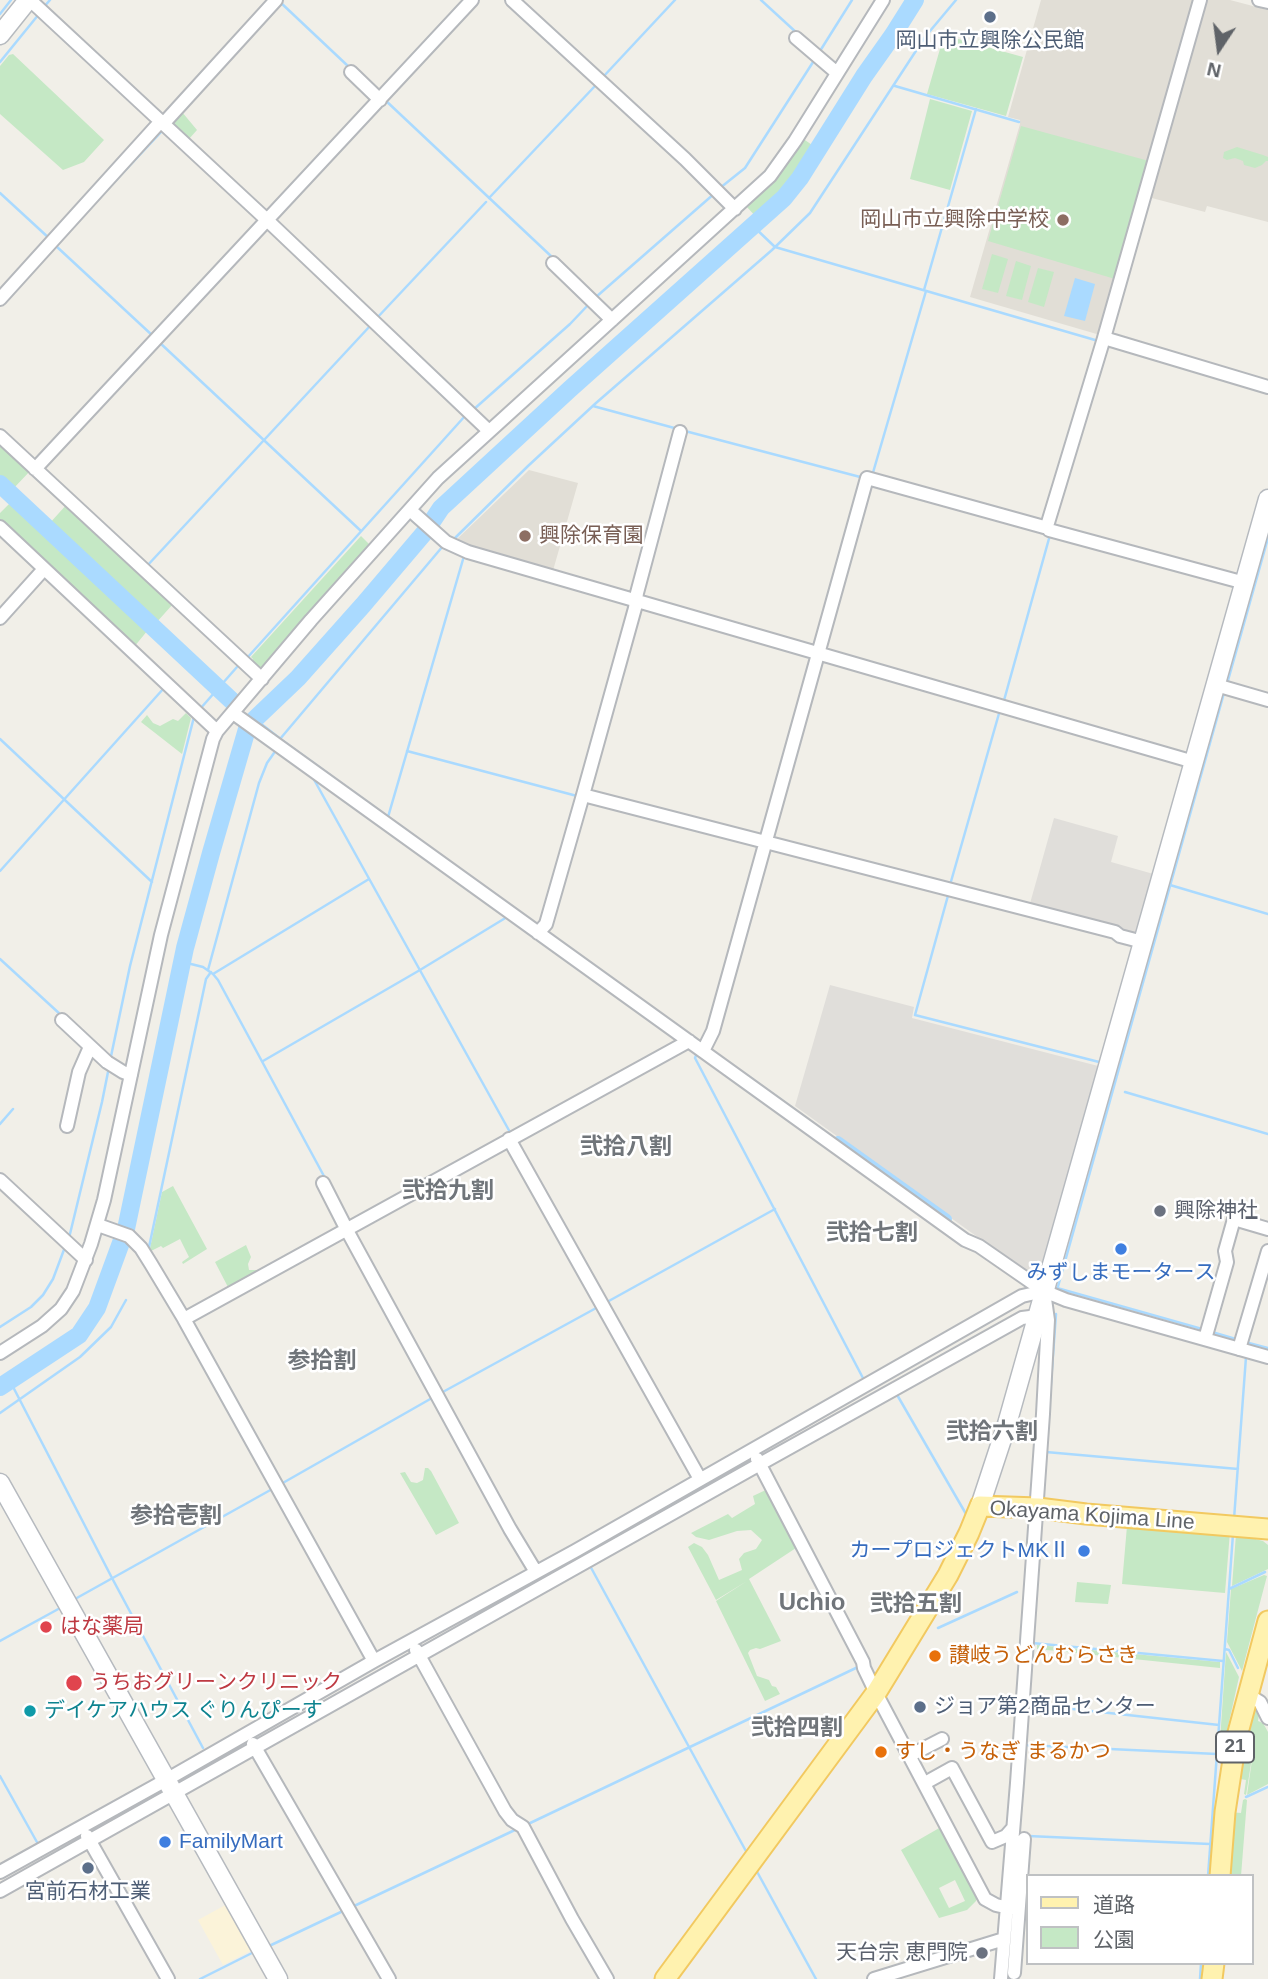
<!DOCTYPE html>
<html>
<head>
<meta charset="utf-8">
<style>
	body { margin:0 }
	#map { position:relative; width:1268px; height:1979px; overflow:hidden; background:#f1efe8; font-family:Arial,"Noto Sans JP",sans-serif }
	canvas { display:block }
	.legend { position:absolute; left:1026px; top:1874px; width:228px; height:91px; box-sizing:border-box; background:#fff; border:2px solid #bfc1c3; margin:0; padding:9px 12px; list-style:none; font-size:21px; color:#5f6368 }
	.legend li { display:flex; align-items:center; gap:14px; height:35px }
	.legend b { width:35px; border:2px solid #bfc1c3 }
	.north { position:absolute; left:1184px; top:14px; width:70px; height:70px; -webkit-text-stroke:5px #fff; paint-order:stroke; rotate:193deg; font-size:19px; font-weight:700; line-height:28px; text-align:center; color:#5f6368 }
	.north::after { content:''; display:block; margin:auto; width:24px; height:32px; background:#5f6368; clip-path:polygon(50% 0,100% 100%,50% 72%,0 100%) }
</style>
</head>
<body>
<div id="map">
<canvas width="1268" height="1979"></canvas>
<ul class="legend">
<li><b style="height:9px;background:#fff2af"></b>道路</li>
<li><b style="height:19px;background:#c5e8c5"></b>公園</li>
</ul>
<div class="north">N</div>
</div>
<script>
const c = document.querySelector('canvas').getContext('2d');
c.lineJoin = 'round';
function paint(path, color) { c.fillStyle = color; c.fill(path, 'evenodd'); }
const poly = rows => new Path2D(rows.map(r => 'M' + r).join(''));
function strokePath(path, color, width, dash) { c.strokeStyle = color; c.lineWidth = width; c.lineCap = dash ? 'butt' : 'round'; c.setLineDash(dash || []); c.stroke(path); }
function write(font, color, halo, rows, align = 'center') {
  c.font = font + ' Arial,"Noto Sans JP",sans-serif'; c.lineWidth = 5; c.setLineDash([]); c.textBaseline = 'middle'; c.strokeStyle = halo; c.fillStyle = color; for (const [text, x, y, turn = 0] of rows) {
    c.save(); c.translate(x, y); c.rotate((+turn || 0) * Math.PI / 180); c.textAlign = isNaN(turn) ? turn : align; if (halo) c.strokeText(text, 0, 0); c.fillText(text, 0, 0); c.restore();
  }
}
const industrial = poly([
	[1054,818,1118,836,1111,862,1157,875,1139,938,1029,907],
	[830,985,914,1007,912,1018,1102,1067,1043,1275,1036,1279,795,1106]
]);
const education = poly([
	[1041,0,1196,0,1100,335,970,297,1020,124,1020,120,1008,117],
	[1204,0,1230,0,1268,10,1268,222,1207,206,1205,212,1148,197],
	[529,470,578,483,552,574,469,549,455,541]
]);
const green = poly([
	[944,35,1023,57,1006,116,927,94],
	[13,54,104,140,84,162,63,170,0,114,0,66,9,55],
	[930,99,972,111,950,190,910,179],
	[182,112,197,130,189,139,172,124],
	[1021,126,1149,161,1115,279,988,241],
	[802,138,815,147,793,180,757,218,746,206,778,176],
	[1237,147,1263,155,1268,157,1268,161,1266,161,1262,165,1255,168,1244,165,1243,161,1235,158,1227,160,1223,158,1224,152],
	[992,254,1008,259,998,293,982,289],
	[1016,261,1031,266,1022,300,1006,296],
	[1038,268,1054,272,1044,307,1028,302],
	[0,440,31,470,13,489,0,477],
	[12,501,148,630,134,647,0,520,0,513],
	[68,503,173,604,156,623,49,524],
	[361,536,369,544,259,671,252,663,253,659,251,657],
	[186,713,191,718,182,754,141,722,147,715,153,723,160,726,173,719,178,721],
	[173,1186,207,1249,183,1264,182,1262,189,1257,180,1239,163,1248,161,1246,151,1251,150,1248,162,1192],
	[246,1245,251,1257,248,1264,249,1270,259,1270,260,1272,229,1289,215,1262],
	[425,1468,428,1468,431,1471,459,1523,436,1535,400,1473,405,1472,411,1482,417,1483,423,1480],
	[770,1488,799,1546,749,1579,781,1641,760,1649,756,1648,750,1650,748,1653,757,1676,769,1680,772,1686,776,1687,780,1694,765,1701,716,1601,747,1581,716,1600,688,1547,694,1543,702,1547,708,1555,719,1580,742,1570,739,1559,744,1553,756,1549,762,1540,751,1530,737,1531,709,1540,696,1537,691,1533,728,1514,732,1518,755,1504,753,1496],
	[1127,1526,1230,1532,1225,1593,1122,1584],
	[1236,1534,1263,1541,1268,1545,1268,1569,1232,1586],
	[1264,1575,1267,1576,1242,1671,1227,1642,1231,1589],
	[1077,1582,1111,1585,1108,1604,1075,1602],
	[1037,1645,1220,1662,1220,1668,1037,1649],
	[1226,1652,1239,1677,1223,1749,1219,1755],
	[1253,1705,1256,1707,1259,1715,1258,1721,1263,1723,1268,1732,1268,1784,1247,1795,1255,1739,1246,1795,1244,1794,1246,1780,1235,1778],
	[1245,1799,1247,1800,1241,1876,1226,1876,1230,1812,1241,1813,1243,1800],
	[941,1827,977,1896,976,1901,967,1910,939,1918,901,1850],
	[955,1880,965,1901,949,1908,939,1888]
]);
const sand = poly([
	[229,1903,254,1949,223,1965,198,1920]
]);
const water = poly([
	[1075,278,1095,284,1085,321,1064,316]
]);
const stream = poly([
	[761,0,798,34],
	[280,2,349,67],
	[43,8,50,0],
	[0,14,11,0],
	[820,51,852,0],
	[0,62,39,14],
	[603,77,675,0],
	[895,86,1019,122],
	[384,99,552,257],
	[720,188,745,168,815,59],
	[0,193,50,239],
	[103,194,163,130],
	[489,198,595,86],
	[754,227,775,247,1095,340],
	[56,246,153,336],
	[924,290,976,109],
	[596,297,715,193],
	[376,319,486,202],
	[159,342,361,531],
	[593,406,678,429],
	[473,410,570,324,589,304],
	[685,431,864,478],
	[872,476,926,291],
	[425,532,433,539],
	[454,539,528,466,596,403,772,250,810,213,925,37,956,0],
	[146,567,370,326],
	[247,658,465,416],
	[1227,684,1268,538],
	[1003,704,1050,535],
	[200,709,237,667],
	[255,719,283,741,413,835],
	[0,739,152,882],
	[280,739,443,546],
	[407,751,577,796],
	[312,776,511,1134],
	[388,817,464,556],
	[0,871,164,688],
	[950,885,1000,710],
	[1170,885,1268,914],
	[949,892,915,1015,1103,1063],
	[0,959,61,1015],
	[183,962,203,967,213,974,218,980,325,1178],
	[208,970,259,783,267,763,274,753],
	[213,974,369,879],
	[697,1053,695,1058,864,1380],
	[110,1061,130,966,194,717],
	[263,1061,420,970,507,917],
	[748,1076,838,1141],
	[1125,1092,1268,1134],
	[0,1124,13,1109],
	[69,1238,102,1102,109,1067],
	[149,1247,206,979,211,972],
	[1057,1288,1202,1329],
	[1057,1290,1224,693],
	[607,1302,775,1209],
	[1252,1326,1268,1273],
	[0,1327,31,1307,43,1295,53,1279,65,1247],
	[1212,1332,1239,1340],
	[1245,1342,1268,1348],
	[10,1381,112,1578,203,1748],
	[441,1393,598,1307],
	[896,1393,966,1514],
	[1049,1410,1056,1314],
	[0,1413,80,1357,111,1327,126,1300],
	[1046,1452,1238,1469],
	[1046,1459,1047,1438],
	[281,1484,432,1398],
	[1234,1519,1246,1357],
	[589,1564,747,1853],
	[1229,1589,1265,1572],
	[75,1599,274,1488],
	[938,1628,1017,1592],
	[0,1641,62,1607],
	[1032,1643,1223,1661],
	[1225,1649,1229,1650,1238,1668],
	[1027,1704,1219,1725],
	[1024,1745,1217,1754],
	[0,1776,38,1844],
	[1246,1797,1268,1787],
	[526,1825,858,1667],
	[1028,1836,1210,1844],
	[755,1868,816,1979],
	[1208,1876,1233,1534],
	[352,1907,517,1829],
	[267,1947,343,1911],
	[200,1979,254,1952],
	[1200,1979,1201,1963]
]);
const canal = poly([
	[838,1141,947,1219]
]);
const river = poly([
	[0,484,232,701],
	[0,1387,79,1335,97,1308,126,1229,185,948,211,853,247,729,255,719,298,678,363,605,425,532,441,508,570,389,784,198,800,178,864,76,893,35,915,0]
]);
const street = poly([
	[30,0,267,220,489,431],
	[512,0,685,159,735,209],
	[1259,0,1268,2],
	[796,38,837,73],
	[351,72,380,100],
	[164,123,276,0],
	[553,263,612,320],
	[0,299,161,121],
	[1104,338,1200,0],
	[0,436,262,679],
	[35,469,472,0],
	[410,510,446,542,468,552,1194,762],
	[1047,526,1104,338,1268,387],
	[0,527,217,731],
	[0,618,44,569],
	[1216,685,1268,700],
	[233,713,965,1240,979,1246,1044,1291,1066,1300,1268,1357],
	[583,795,1115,932,1120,936,1143,942],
	[538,933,546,924,583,795,635,608,637,593,680,432],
	[62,1020,107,1062,123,1072,131,1075],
	[703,1051,713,1031,867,478,1044,527,1047,526,1049,530,1245,583],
	[67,1126,79,1072,90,1047],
	[509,1139,700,1479],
	[0,1180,86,1260],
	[323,1183,349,1234,510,1529,536,1572],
	[98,1225,129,1236,141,1248,151,1264,184,1319,374,1661],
	[184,1319,689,1041],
	[1205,1339,1227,1262,1225,1251,1234,1219,1268,1229],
	[1239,1349,1268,1251],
	[0,1353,42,1326,61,1309,73,1291,91,1244,104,1200,161,935,213,739,217,731,311,620,438,478,770,176,795,141,883,0],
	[757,1459,863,1662,864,1668,876,1693,985,1899,996,1905,1018,1910],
	[416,1650,505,1811,512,1820,523,1827,572,1919,607,1979],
	[1247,1694,1260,1702,1268,1718],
	[253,1744,389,1979],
	[909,1756,942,1739],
	[925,1783,952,1768,992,1842,1006,1836,1013,1828],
	[87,1836,168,1979],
	[0,1872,166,1780,374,1661,575,1551,1022,1296,1044,1291],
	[0,1891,760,1464,1022,1318,1030,1317],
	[1014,1973,1024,1839],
	[874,1979,1004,1939],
	[1001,1979,1017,1783,1043,1414,1048,1320,1045,1299]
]);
const secondary = poly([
	[0,35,28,0],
	[0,1483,278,1979],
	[980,1506,1007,1424,1268,499]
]);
const primary = poly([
	[1220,1876,1225,1812,1236,1740,1268,1621],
	[665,1979,876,1693,948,1575,969,1533,980,1506,1038,1508,1086,1514,1268,1529],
	[1212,1979,1214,1963]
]);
const markers = [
	[990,17,7,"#5c6f8a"],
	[1063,220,7,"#8d6e63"],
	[525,536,7,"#8d6e63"],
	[1160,1211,7,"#6b7280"],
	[1121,1249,7,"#3f7fe0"],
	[1084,1551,7,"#3f7fe0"],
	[46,1627,7,"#e0444e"],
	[935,1656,7,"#e8710a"],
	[74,1683,9,"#e0444e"],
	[920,1707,7,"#5c6f8a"],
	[30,1711,7,"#0f9aa8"],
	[881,1752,7,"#e8710a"],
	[165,1842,7,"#3f7fe0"],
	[88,1868,7,"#5c6f8a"],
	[982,1953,7,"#6b7280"]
];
const shields = [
	[1235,1747,38]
];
const shieldNames = [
	["21",1235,1747]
];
const serviceNames = [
	["岡山市立興除公民館",990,41],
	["ジョア第2商品センター",934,1707,"left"],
	["宮前石材工業",88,1892]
];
const educationNames = [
	["岡山市立興除中学校",1049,220],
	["興除保育園",539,536,"left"]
];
const worshipNames = [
	["興除神社",1174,1211],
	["天台宗 恵門院",968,1953,"right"]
];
const shopNames = [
	["みずしまモータース",1121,1273],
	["カープロジェクトMKⅡ",1070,1551,"right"],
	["FamilyMart",179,1842,"left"]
];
const streetNames = [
	["Okayama Kojima Line",1092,1516,4]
];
const healthNames = [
	["はな薬局",60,1627],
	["うちおグリーンクリニック",90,1683]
];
const foodNames = [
	["讃岐うどんむらさき",949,1656],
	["すし・うなぎ まるかつ",895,1752]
];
const cultureNames = [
	["デイケアハウス ぐりんぴーす",44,1711]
];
const neighbourhoodNames = [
	["弐拾八割",626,1148],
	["弐拾九割",448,1192],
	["弐拾七割",872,1234],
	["参拾割",322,1362],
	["弐拾六割",992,1433],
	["参拾壱割",176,1517],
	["弐拾五割",916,1605],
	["弐拾四割",797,1729]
];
const quarterNames = [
	["Uchio",812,1603]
];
paint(industrial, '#e0deda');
paint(education, '#e1ded6');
paint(green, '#c5e8c5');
paint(sand, '#fbf3d9');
paint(water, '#aadaff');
strokePath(stream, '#aadaff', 2.5);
strokePath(canal, '#aadaff', 10);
strokePath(river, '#aadaff', 18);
strokePath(street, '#b5b8bc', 16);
strokePath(secondary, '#b6babf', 21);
strokePath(primary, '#f2c960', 23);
strokePath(street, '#fff', 12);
strokePath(secondary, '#fff', 18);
strokePath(primary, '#fff2af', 19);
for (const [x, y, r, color] of markers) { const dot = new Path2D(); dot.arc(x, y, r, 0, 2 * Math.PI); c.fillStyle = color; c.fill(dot); strokePath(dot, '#fff', 2.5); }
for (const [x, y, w] of shields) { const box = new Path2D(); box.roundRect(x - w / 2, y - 15.5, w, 31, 5); c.fillStyle = '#fff'; c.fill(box); strokePath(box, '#5f6368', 2); }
write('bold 19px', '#5f6368', null, shieldNames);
write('21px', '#4e5e75', '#fff', serviceNames);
write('21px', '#785e54', '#fff', educationNames, 'right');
write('21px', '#5b616d', '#fff', worshipNames, 'left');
write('21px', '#366cbe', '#fff', shopNames);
write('21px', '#5f6368', '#fff', streetNames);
write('21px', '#be3a42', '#fff', healthNames, 'left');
write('21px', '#c56008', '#fff', foodNames, 'left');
write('21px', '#0d838f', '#fff', cultureNames, 'left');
write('bold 23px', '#70757a', '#fff', neighbourhoodNames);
write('bold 24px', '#70757a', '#fff', quarterNames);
</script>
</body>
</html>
